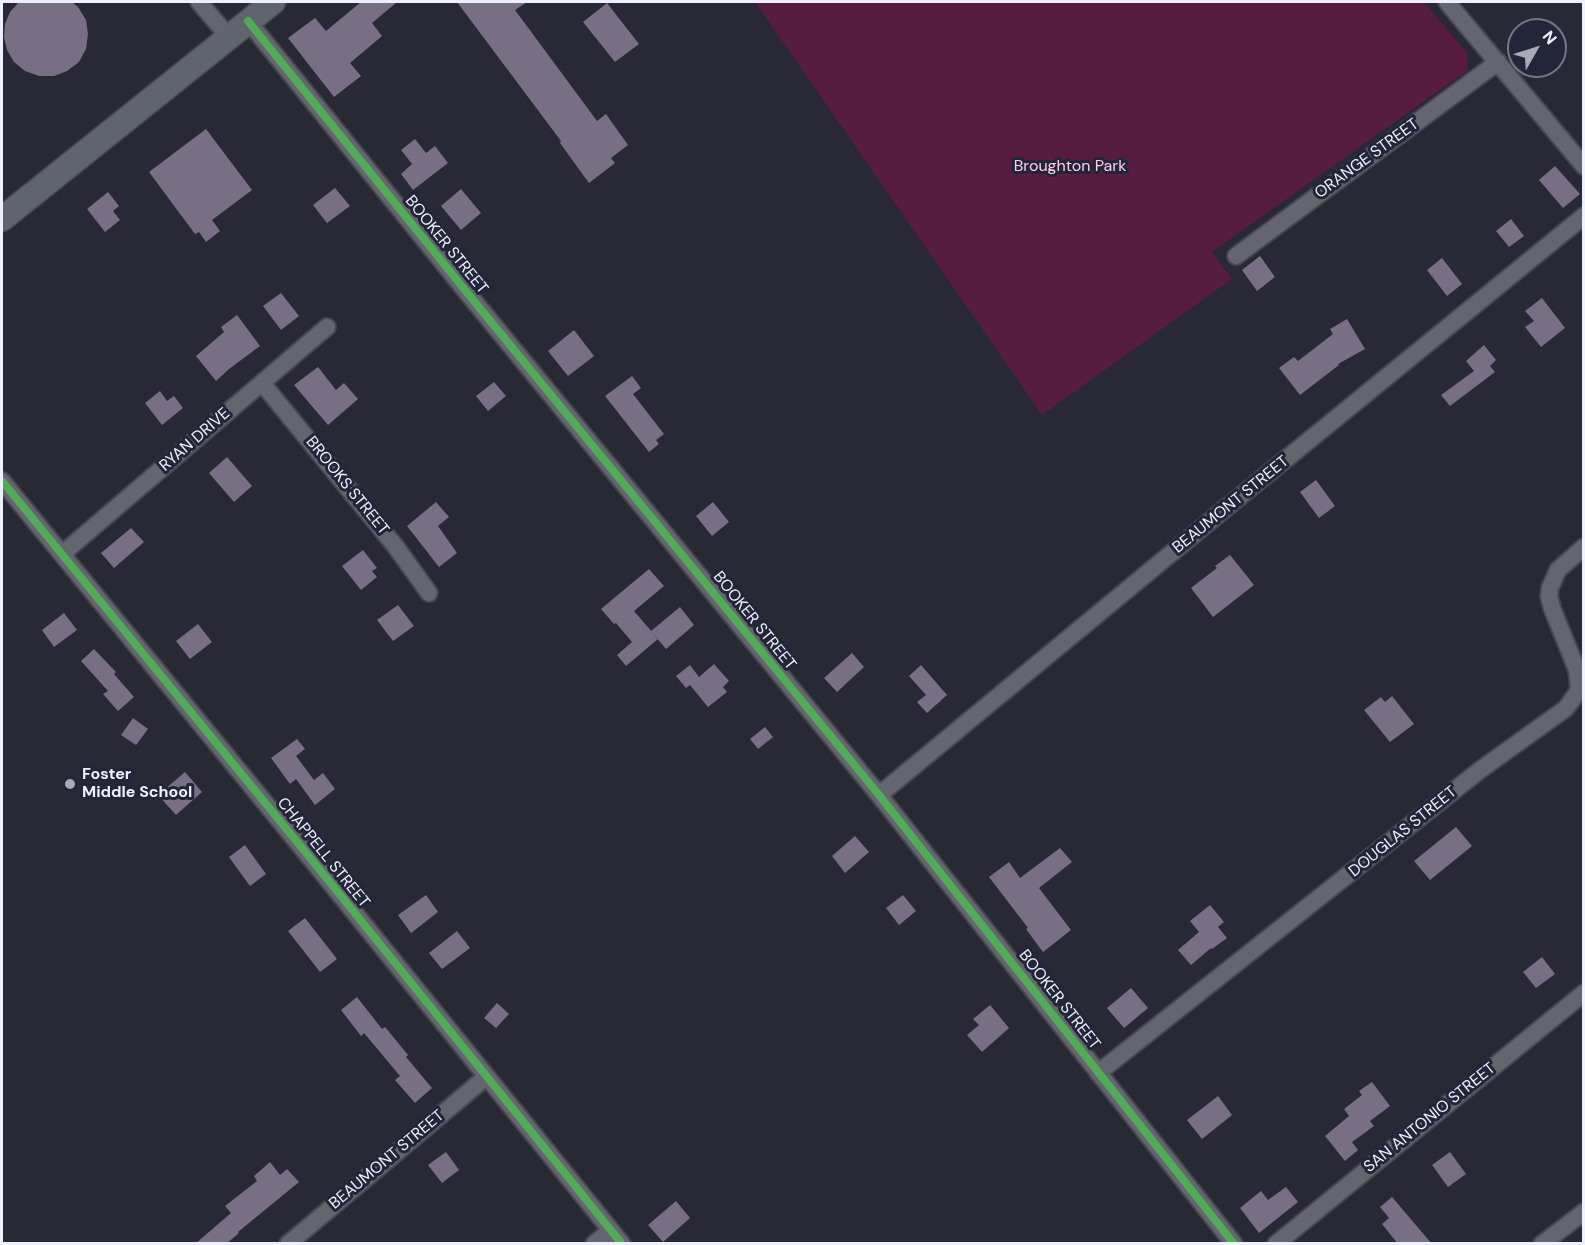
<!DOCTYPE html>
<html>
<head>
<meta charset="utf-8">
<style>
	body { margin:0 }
	#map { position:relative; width:1585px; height:1245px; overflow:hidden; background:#282934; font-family:"DM Sans",sans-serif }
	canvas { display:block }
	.frame { position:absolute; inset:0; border:3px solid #eef0fe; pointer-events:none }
	.north { position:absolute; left:1507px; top:18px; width:60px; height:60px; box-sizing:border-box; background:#232539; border:2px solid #747688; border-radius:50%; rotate:51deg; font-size:16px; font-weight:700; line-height:24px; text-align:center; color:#eef0fe }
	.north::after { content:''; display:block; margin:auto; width:21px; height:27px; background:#a9aab7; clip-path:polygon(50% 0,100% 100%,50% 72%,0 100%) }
</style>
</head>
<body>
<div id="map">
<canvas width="1585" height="1245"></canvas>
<div class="frame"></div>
<div class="north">N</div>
</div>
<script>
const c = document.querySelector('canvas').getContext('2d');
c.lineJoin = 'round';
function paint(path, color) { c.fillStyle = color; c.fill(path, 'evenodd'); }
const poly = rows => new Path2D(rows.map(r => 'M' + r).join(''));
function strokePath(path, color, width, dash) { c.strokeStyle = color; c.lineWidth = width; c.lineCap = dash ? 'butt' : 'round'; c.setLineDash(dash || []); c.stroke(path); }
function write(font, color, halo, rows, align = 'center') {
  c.font = font + ' "DM Sans",sans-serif'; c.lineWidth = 6; c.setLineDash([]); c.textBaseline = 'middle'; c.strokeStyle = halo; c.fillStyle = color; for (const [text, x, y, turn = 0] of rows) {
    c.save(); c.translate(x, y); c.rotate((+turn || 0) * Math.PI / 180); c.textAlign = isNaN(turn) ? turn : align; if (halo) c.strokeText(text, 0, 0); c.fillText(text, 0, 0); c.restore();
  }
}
const green = poly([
	[755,2,1424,2,1467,53,1468,70,1212,252,1232,279,1042,415]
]);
const building = poly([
	[19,2,72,2,78,7,86,20,88,34,86,49,79,62,67,71,54,76,39,76,25,71,14,62,7,50,4,37,5,24,10,12],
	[361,2,397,2,372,23,382,36,350,63,361,76,334,97,288,38,315,18,326,31],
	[457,2,527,2,515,10,597,121,606,114,628,145,611,158,615,163,589,183,560,143,561,141],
	[607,3,639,44,615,62,583,22],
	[206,129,252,190,212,220,220,231,206,242,199,232,195,234,149,172],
	[415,139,426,153,435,146,448,163,413,190,401,174,412,164,401,150],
	[1555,166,1580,194,1563,208,1539,180],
	[335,188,350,206,327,223,313,205],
	[461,189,481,213,461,230,441,206],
	[108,192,119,206,113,211,120,220,105,232,87,209],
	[1511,219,1524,236,1509,247,1496,231],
	[1260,256,1275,277,1257,291,1242,270],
	[1442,258,1462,284,1447,296,1427,270],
	[281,293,299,316,281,330,263,306],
	[1542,298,1565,328,1541,347,1525,327,1534,321,1525,311],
	[237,315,260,346,229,369,216,381,196,356,224,332,221,327],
	[1347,319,1365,349,1338,364,1339,365,1300,395,1279,368,1294,357,1298,361,1333,334,1330,329],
	[574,330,594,356,568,376,548,351],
	[1484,345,1496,360,1490,366,1495,372,1450,406,1441,395,1474,371,1466,361],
	[318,367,336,390,344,383,358,399,328,425,294,385],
	[632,376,641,388,633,394,664,434,656,440,659,444,649,452,605,396],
	[494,382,506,396,488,411,476,396],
	[160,391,167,401,174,396,183,408,162,425,145,403],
	[227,457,252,486,234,502,209,473],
	[1316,480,1335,506,1319,518,1300,492],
	[436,502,449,517,438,526,457,553,439,567,407,526],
	[713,502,729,522,712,536,696,516],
	[131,528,144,542,114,568,101,553],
	[363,550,377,568,372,571,377,577,361,590,342,566],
	[1230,555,1254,585,1213,617,1191,588,1217,568,1215,566],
	[649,569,664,586,634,611,658,639,626,666,617,655,632,642,616,623,614,624,601,609],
	[398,605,414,626,393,641,377,620],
	[680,607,694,625,666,649,651,631],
	[64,613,77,630,54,647,42,630],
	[198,624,212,642,190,659,176,641],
	[94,649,116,672,114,674,134,697,118,711,103,694,108,691,81,661],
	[852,653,864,667,837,692,824,678],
	[714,664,729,681,723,687,727,692,708,707,690,685,686,688,676,676,690,665,699,677],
	[921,665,947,695,927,713,917,702,926,695,909,676],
	[1392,696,1414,724,1390,742,1364,710,1381,697,1385,702],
	[133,718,148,729,136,745,121,735],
	[765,727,773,737,758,749,750,739],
	[297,739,305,749,296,756,314,780,323,773,335,789,315,805,296,779,290,784,271,758],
	[185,772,202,792,176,815,158,795],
	[1456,827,1472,846,1430,880,1414,861],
	[855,836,869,852,845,873,832,856],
	[245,845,266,874,250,886,229,857],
	[1060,848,1072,862,1039,888,1071,930,1043,952,1026,929,1028,928,989,877,1009,862,1020,878],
	[426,895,438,912,411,933,398,915],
	[903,895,916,911,899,925,886,908],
	[1210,905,1224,922,1218,927,1227,938,1212,949,1211,948,1191,965,1178,950,1199,932,1190,921],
	[305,918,337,959,320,972,288,931],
	[457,931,470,948,442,969,429,953],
	[1542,957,1555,974,1536,988,1523,972],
	[1131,988,1148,1008,1124,1028,1107,1008],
	[357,997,382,1029,385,1027,408,1055,406,1057,432,1088,415,1103,395,1080,400,1076,364,1033,361,1036,341,1010],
	[497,1003,509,1014,496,1028,484,1018],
	[990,1005,1009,1028,982,1052,967,1035,979,1025,973,1019],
	[1372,1082,1390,1106,1370,1121,1374,1126,1352,1142,1358,1150,1345,1161,1325,1136,1349,1116,1344,1109,1362,1095,1359,1091],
	[1218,1096,1232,1115,1202,1139,1187,1120],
	[446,1152,459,1170,442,1183,428,1165],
	[1450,1152,1466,1174,1448,1187,1432,1165],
	[270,1162,280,1175,287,1169,299,1182,238,1232,239,1233,226,1244,195,1244,231,1213,225,1206,257,1181,254,1176],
	[1286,1187,1298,1202,1259,1233,1240,1208,1261,1191,1268,1200],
	[1392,1197,1432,1244,1398,1244,1382,1224,1389,1218,1380,1207],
	[676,1201,690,1218,663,1242,648,1225]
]);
const street = poly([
	[199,2,228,36],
	[1447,2,1584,166],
	[248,21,469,295,879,795,1234,1244],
	[1236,256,1498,62],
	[262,383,396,547,429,593],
	[2,481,320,870,622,1244],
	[62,554,327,327],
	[879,795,1226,508,1584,216],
	[1098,1073,1480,770,1565,709,1570,703,1577,693,1579,688,1577,670,1552,608,1549,596,1550,588,1558,570,1584,547],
	[288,1244,486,1077],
	[594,1244,611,1230],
	[1276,1244,1584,993],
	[1542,1244,1584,1212]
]);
const secondary = poly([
	[2,219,273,2]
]);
const cycleway = poly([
	[248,21,469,295,879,795,1234,1244],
	[2,481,320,870,622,1244]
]);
const markers = [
	[70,784,6,"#a9aab7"]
];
const streetNames = [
	["ORANGE STREET",1367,159,-36],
	["BOOKER STREET",446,245,51],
	["RYAN DRIVE",195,440,-41],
	["BROOKS STREET",347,486,51],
	["BEAUMONT STREET",1231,505,-39],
	["BOOKER STREET",754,621,51],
	["DOUGLAS STREET",1403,832,-39],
	["CHAPPELL STREET",323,853,51],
	["BOOKER STREET",1059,1000,52],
	["SAN ANTONIO STREET",1430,1118,-39],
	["BEAUMONT STREET",387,1160,-40]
];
const parkNames = [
	["Broughton Park",1070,167]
];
const poiNames = [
	["Foster",82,775],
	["Middle School",82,793]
];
paint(green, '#561d40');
paint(building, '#796f84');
strokePath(street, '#464751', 20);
strokePath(secondary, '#464751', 27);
strokePath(street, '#64656e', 16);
strokePath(secondary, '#60646d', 24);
strokePath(cycleway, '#51ab58', 8);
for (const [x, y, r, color] of markers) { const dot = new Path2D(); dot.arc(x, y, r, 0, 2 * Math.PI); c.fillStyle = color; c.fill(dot); strokePath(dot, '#232539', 2); }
write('16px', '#eef0fe', '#232539', streetNames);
write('16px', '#ffcee6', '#232539', parkNames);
write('bold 16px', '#eef0fe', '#232539', poiNames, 'left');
</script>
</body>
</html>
